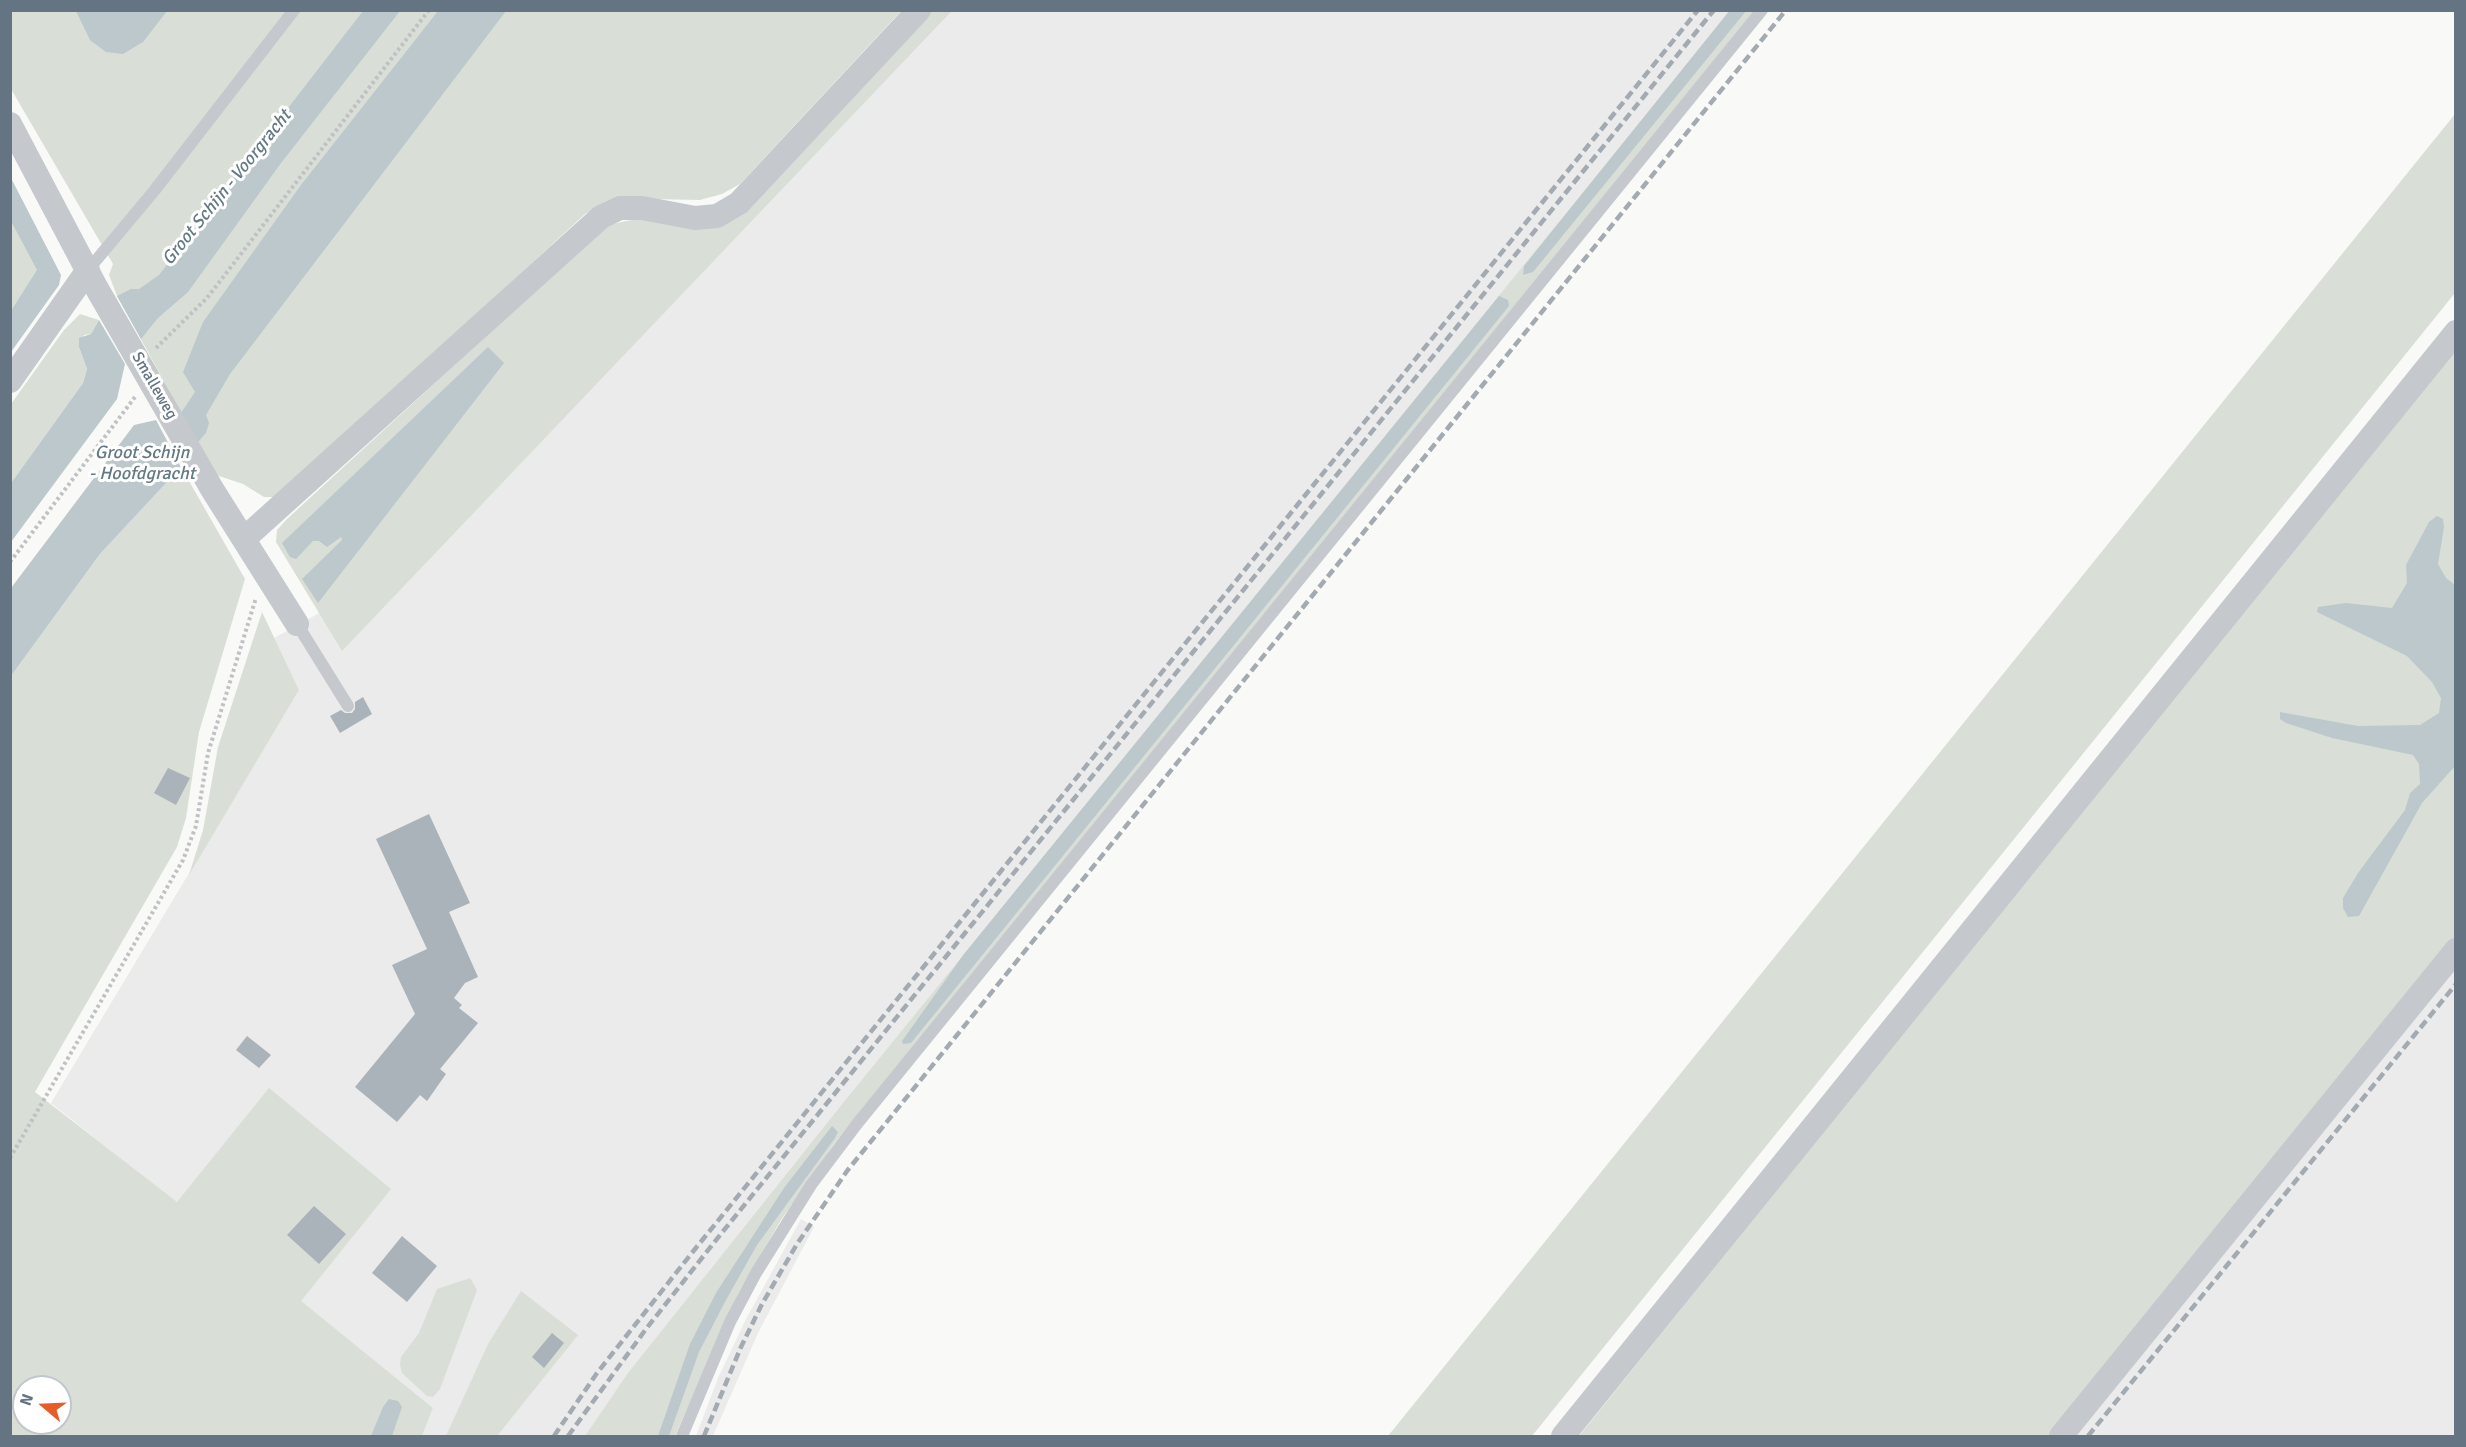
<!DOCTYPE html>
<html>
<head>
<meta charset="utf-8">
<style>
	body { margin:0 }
	#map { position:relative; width:2466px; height:1447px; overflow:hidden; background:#f9faf7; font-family:Signika,sans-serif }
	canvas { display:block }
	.frame { position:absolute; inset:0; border:12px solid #647483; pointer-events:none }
	.north { position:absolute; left:12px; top:1375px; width:60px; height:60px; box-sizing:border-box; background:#fff; border:2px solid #c1c7cd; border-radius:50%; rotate:289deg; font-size:16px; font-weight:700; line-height:24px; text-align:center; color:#647483 }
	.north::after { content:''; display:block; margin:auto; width:21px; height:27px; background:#e75c2a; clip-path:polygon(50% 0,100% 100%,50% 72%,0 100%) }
</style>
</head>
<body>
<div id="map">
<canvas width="2466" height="1447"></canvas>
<div class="frame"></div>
<div class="north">N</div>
</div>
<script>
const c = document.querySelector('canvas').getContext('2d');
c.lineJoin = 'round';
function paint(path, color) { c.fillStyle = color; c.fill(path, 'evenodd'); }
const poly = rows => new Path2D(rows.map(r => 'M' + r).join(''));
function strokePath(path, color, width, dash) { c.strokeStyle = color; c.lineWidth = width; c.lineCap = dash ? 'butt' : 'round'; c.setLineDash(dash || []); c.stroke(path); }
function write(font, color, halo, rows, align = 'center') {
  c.font = font + ' Signika,sans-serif'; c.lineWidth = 6; c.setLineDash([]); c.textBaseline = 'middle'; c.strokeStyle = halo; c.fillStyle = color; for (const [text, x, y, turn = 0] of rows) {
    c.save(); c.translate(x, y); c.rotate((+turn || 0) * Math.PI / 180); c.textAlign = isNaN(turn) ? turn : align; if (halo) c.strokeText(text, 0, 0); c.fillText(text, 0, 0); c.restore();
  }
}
const built = poly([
	[952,11,1730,11,842,1104,627,1374,585,1436,422,1436,433,1408,51,1103,299,690,274,638,321,612,342,650],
	[2455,963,2455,1436,2073,1436],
	[801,1219,814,1227,758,1333,713,1436,696,1436,718,1378,746,1319]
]);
const green = poly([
	[10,11,901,11,740,184,722,194,700,200,652,199,602,205,585,214,286,490,275,497,264,497,243,484,216,475,117,296,109,275,113,264,11,89],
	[927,11,952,11,342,651,276,542,277,530,287,519,607,225,641,218,718,220],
	[1730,11,1754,11,834,1144,781,1220,739,1292,675,1436,585,1436,627,1374,842,1104],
	[2455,114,2455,293,1532,1436,1388,1436],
	[10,208,44,267,10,326],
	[80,314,99,320,91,334,84,335,79,347,87,369,83,383,11,483,11,404,64,330],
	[2455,347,2455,938,2051,1436,1579,1436],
	[181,467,245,579,199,732,186,818,177,847,35,1092,177,1202,269,1088,391,1189,301,1301,433,1408,422,1436,11,1436,11,676,100,554],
	[24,1387,60,1387,60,1423,24,1423],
	[262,612,299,690,189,875,203,830,218,747],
	[470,1278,477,1290,440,1389,433,1397,427,1396,402,1373,400,1365,401,1357,419,1333,437,1289],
	[521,1291,578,1335,497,1436,446,1436,488,1344]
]);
const water = poly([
	[1730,10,1746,11,1533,272,1523,275,1524,266],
	[76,11,167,11,143,42,123,54,106,52,90,40],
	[363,11,400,11,281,163,188,292,158,318,141,339,117,296,131,289,139,289,159,275],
	[438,11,506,11,230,374,206,415,209,423,206,433,198,442,181,413,195,392,183,372,203,322,301,185],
	[11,178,61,275,59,285,11,352,11,311,37,270,11,221],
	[1499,296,1508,300,1509,306,911,1043,903,1044,902,1041,964,954],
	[99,320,125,364,117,399,11,542,11,483,83,383,87,369,79,347,79,338,91,334],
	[488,347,504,363,318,603,302,579,342,540,341,537,327,547,319,541,313,541,296,559,290,557,282,543],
	[156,420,181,467,100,554,11,676,11,588,134,425],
	[2437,516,2443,519,2444,527,2438,564,2446,578,2455,585,2455,766,2422,803,2359,916,2348,917,2343,908,2343,898,2358,873,2405,810,2410,793,2420,784,2419,764,2413,755,2332,738,2286,723,2280,719,2280,712,2358,726,2420,725,2439,713,2441,698,2432,682,2407,656,2317,612,2318,607,2346,603,2392,608,2407,583,2406,565,2429,522],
	[832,1126,838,1132,835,1138,757,1245,726,1300,699,1352,669,1436,658,1436,690,1344,716,1293,784,1188],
	[389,1399,398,1401,402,1407,392,1436,371,1436,383,1407]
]);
const building = poly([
	[363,697,372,714,340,733,330,716,341,710,345,713,352,713,355,709,355,702],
	[168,768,190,778,176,805,154,793],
	[429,814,470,903,449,912,478,977,465,983,454,998,462,1005,459,1008,478,1023,440,1069,446,1074,427,1101,420,1095,397,1122,355,1087,415,1014,392,965,427,949,376,839],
	[247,1036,271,1055,259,1068,236,1050],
	[314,1206,346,1234,319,1264,287,1235],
	[402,1236,437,1266,407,1302,372,1273],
	[552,1333,564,1343,544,1368,532,1357]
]);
const path = poly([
	[156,348,207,298,429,10],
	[10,562,135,397],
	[10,1158,183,860,196,826,208,753,256,598]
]);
const lane = poly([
	[88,270,154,191,294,10],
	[297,624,348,706],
	[682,1436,730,1322,756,1273,811,1185,857,1124,1762,10]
]);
const street = poly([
	[10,124,96,287,212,489,297,624],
	[10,381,88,270],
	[245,538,601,217,620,208,642,208,695,218,717,216,739,203,919,10],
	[1563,1436,2456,332],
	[2061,1436,2456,950]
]);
const rail = poly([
	[554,1436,597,1373,691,1254,1698,10],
	[568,1436,646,1329,720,1235,1714,10],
	[704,1436,741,1347,762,1304,797,1244,847,1171,1786,10],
	[2088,1436,2456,984]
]);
const streetNames = [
	["Smalleweg",154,386,60]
];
const waterNames = [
	["Groot Schijn - Voorgracht",227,188,-51],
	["Groot Schijn",142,453],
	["- Hoofdgracht",142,474]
];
paint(built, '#eaebea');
paint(green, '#d9dfd6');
paint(water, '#bdc8cd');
paint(building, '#abb3ba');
strokePath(path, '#bfc1c4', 4, [3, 3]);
strokePath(lane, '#c5c9cd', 12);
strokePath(street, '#c5c9cd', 24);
strokePath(rail, '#a3aab1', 4.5, [9, 4.5]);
write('16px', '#647483', '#fff', streetNames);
write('italic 18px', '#647a83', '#fff', waterNames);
</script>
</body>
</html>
